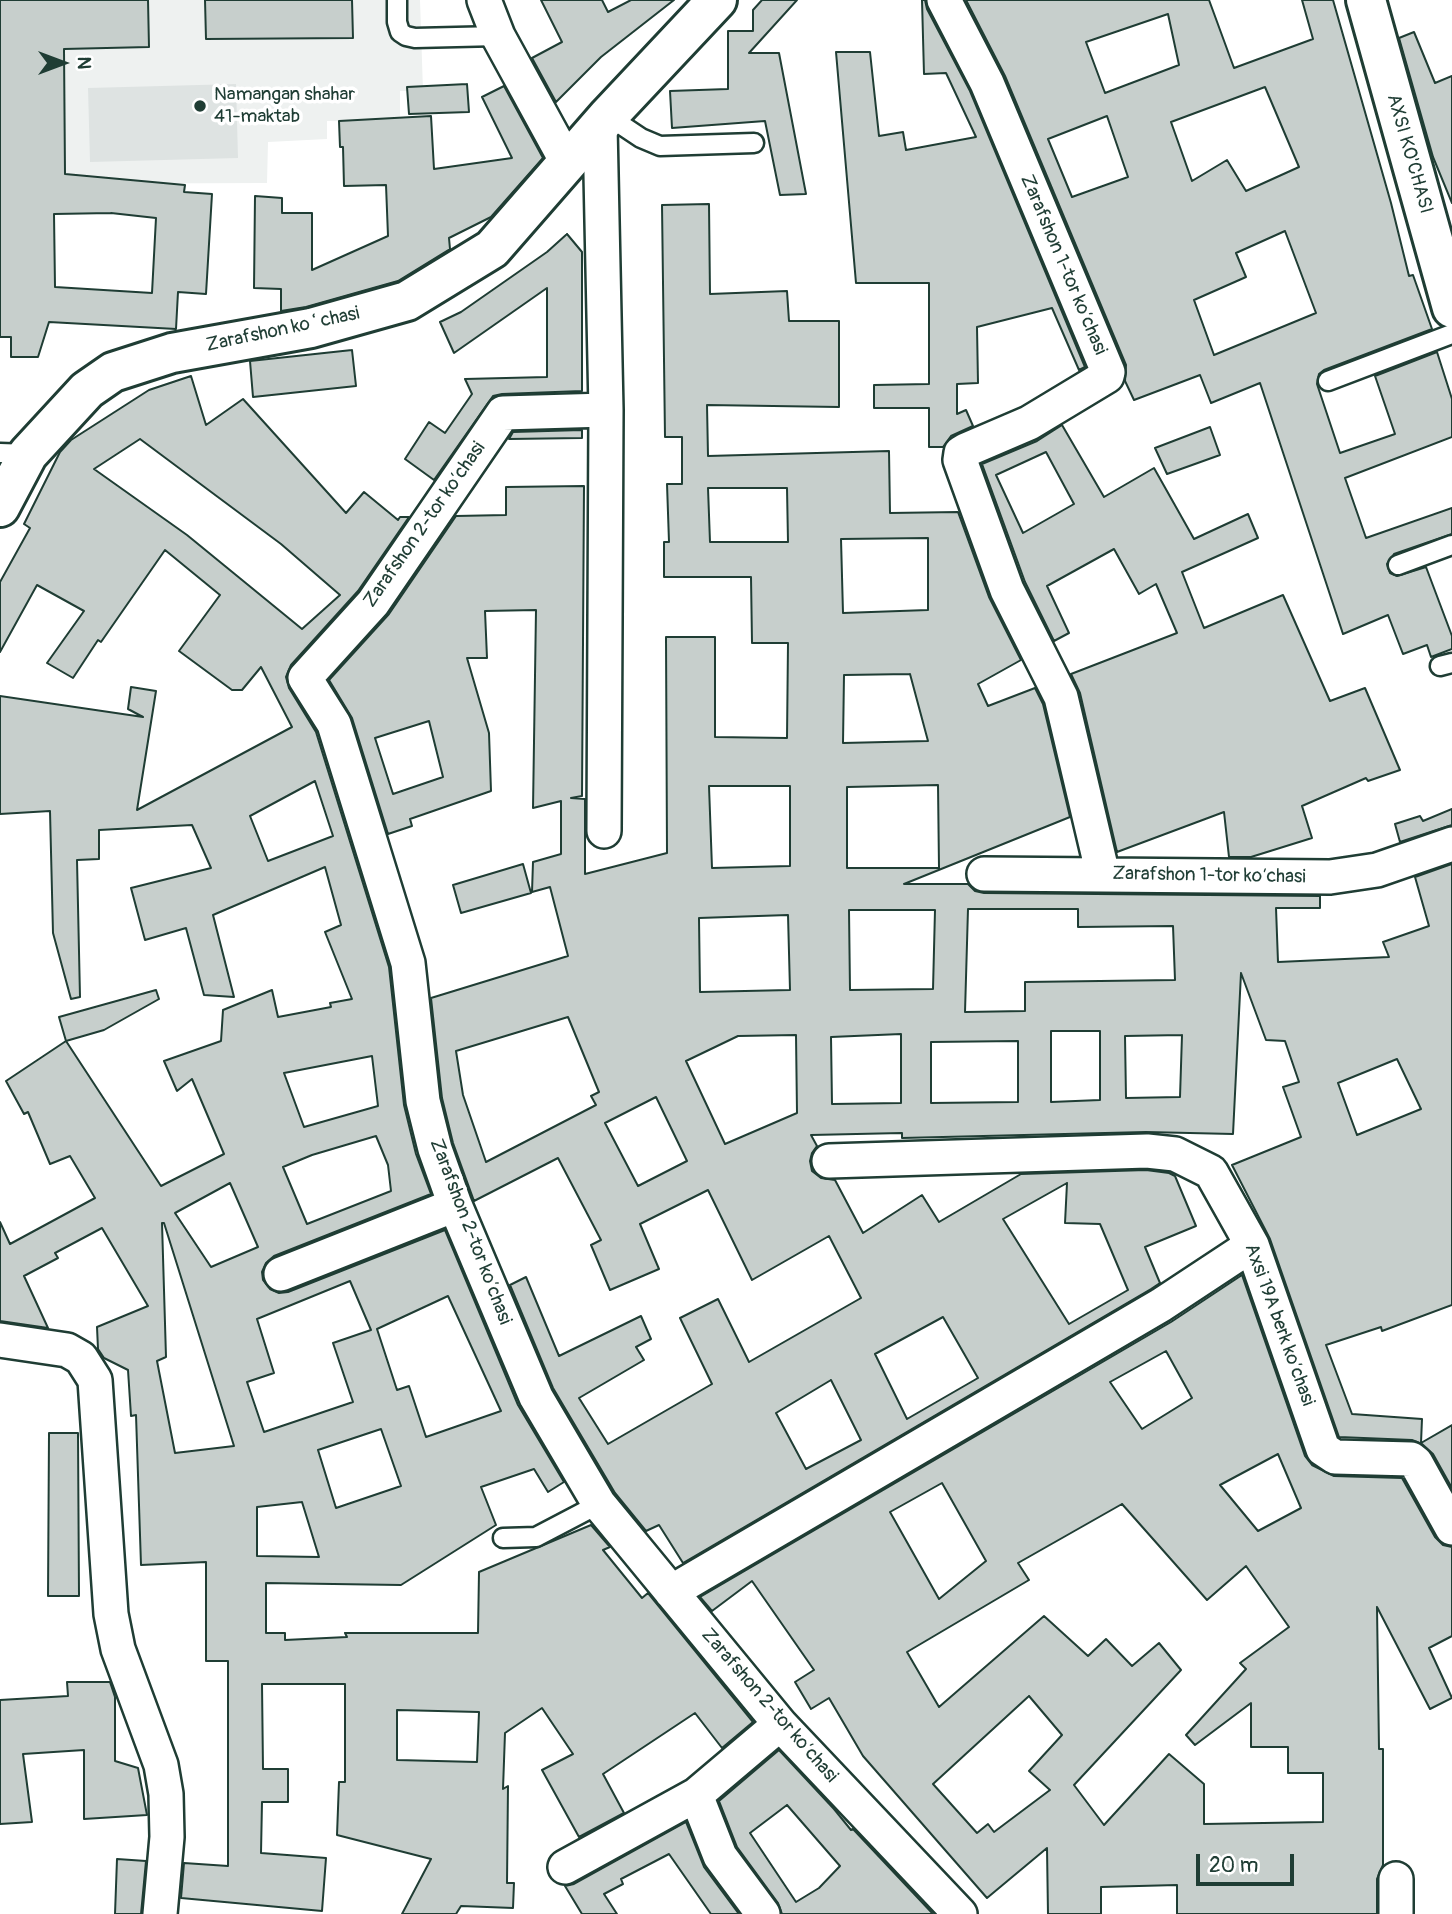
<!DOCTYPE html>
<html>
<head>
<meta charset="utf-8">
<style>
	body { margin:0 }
	#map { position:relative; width:1452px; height:1914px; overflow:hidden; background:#fff; font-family:Pangolin,sans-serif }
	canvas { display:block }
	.north { position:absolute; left:28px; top:28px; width:70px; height:70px; -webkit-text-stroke:5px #fff; paint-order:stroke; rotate:90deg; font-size:19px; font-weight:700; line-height:28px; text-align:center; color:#1f3d34 }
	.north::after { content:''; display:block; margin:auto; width:24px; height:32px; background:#1f3d34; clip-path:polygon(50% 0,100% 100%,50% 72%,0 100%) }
	.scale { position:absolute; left:1196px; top:1854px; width:98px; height:32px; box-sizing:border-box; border:4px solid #1f3d34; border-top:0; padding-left:9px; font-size:21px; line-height:24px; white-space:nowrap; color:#1f3d34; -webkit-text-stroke:5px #fff; paint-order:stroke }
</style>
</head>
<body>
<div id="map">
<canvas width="1452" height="1914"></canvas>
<div class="north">N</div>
<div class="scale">20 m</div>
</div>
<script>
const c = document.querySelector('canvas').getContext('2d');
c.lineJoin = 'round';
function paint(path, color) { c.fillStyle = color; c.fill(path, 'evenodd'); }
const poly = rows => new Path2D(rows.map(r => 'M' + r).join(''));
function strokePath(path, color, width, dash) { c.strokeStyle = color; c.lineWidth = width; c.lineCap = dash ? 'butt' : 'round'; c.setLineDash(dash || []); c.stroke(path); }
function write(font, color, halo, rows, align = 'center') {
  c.font = font + ' Pangolin,sans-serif'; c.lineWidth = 7; c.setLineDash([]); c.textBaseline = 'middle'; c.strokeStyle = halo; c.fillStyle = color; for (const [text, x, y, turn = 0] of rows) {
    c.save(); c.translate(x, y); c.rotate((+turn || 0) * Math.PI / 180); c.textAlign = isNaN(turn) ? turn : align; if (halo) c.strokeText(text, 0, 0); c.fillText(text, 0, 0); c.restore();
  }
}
const built = poly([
	[0,0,420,0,423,91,400,91,400,122,327,121,327,139,268,142,267,183,23,184]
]);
const green = poly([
	[236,84,238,158,90,162,88,88]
]);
const building = poly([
	[0,0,148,0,149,47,64,49,65,174,185,185,184,192,212,194,206,294,178,292,176,329,49,322,38,357,11,357,11,337,0,337,0,0],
	[111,213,156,218,152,293,55,287,54,214,111,213],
	[205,0,352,0,353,38,206,39,205,0],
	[541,0,602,0,608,12,631,0,674,0,601,57,556,102,532,58,562,42,541,0],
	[762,0,797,0,749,53,779,53,806,194,780,195,765,121,672,128,670,91,728,89,728,31,753,31,753,10,762,0],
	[922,0,925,0,927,9,970,91,1085,367,1079,370,1052,308,977,327,978,383,957,384,957,414,966,410,973,426,951,436,943,447,929,447,929,408,874,408,874,385,929,384,929,283,856,283,836,52,870,52,879,136,903,132,906,150,976,137,946,73,924,74,922,0],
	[966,0,1209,0,1234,68,1313,39,1302,0,1333,0,1391,203,1409,276,1413,275,1432,329,1324,370,1319,374,1317,384,1340,453,1395,434,1375,376,1437,352,1452,399,1452,437,1345,478,1366,538,1452,508,1452,534,1394,554,1387,564,1390,573,1397,576,1426,567,1452,636,1452,649,1431,657,1427,645,1403,654,1388,615,1343,634,1260,383,1211,403,1200,375,1134,400,1125,381,1126,365,1005,76,966,0],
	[1168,14,1179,65,1105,93,1086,42,1168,14],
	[1265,87,1299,167,1246,191,1227,160,1192,181,1171,122,1265,87],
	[1107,116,1128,177,1072,197,1048,139,1107,116],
	[1285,231,1316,313,1214,355,1194,300,1246,277,1236,253,1285,231],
	[1414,32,1435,83,1452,76,1452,203,1433,157,1399,38,1414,32],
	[467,84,469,112,409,114,407,87,467,84],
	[504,86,543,158,491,217,449,238,450,249,398,281,306,307,281,311,281,289,254,288,255,196,282,198,282,213,312,213,312,270,388,236,386,185,344,186,343,147,340,147,339,121,431,116,434,169,512,158,482,97,504,86],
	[709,204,710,294,787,291,789,321,839,321,839,407,707,405,708,456,889,451,890,513,958,512,989,597,1021,660,978,684,988,706,1035,688,1043,704,1070,817,904,884,968,884,975,891,984,893,1320,896,1320,908,1276,908,1278,962,1389,957,1383,942,1429,926,1415,877,1452,864,1452,1305,1382,1331,1381,1327,1326,1345,1352,1414,1422,1419,1421,1443,1452,1425,1452,1488,1433,1454,1422,1444,1412,1440,1339,1437,1270,1239,1232,1165,1301,1137,1283,1087,1299,1082,1285,1041,1266,1040,1241,973,1233,1134,1146,1132,902,1138,902,1133,811,1135,817,1146,812,1153,810,1161,812,1171,821,1178,835,1180,863,1233,922,1195,939,1222,1021,1174,1146,1170,1169,1173,1175,1176,1196,1226,1145,1247,1160,1283,1151,1289,683,1563,659,1525,646,1531,615,1493,553,1388,510,1285,526,1277,559,1356,641,1316,651,1339,636,1347,644,1360,579,1398,608,1444,712,1384,680,1318,718,1299,749,1362,861,1298,829,1236,752,1280,708,1190,640,1224,659,1269,610,1290,591,1245,601,1240,558,1158,474,1201,453,1143,442,1098,431,998,568,956,550,887,532,892,533,862,561,854,561,801,533,808,536,610,485,611,487,658,467,658,489,733,491,791,410,819,412,826,388,834,352,718,329,680,389,614,456,516,506,515,506,487,584,486,582,796,571,798,585,799,585,874,667,853,666,637,715,637,715,737,787,738,788,643,752,643,751,577,664,577,664,542,669,542,667,484,682,484,682,437,665,437,662,205,709,204],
	[708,488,787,488,788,542,710,542,708,488],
	[928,538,928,610,843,613,841,539,928,538],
	[910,674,928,741,843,743,844,675,910,674],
	[429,721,443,777,393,794,375,738,429,721],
	[938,785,939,868,847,868,847,787,938,785],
	[709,786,790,786,790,866,712,868,709,786],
	[968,909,1078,909,1078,927,1173,926,1175,980,1025,982,1025,1011,965,1012,968,909],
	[849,910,935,910,933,989,850,990,849,910],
	[788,915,790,990,700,992,699,918,788,915],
	[568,1017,599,1092,591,1096,596,1105,486,1162,463,1095,456,1051,568,1017],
	[1051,1031,1100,1031,1100,1100,1051,1102,1051,1031],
	[901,1034,901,1103,832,1104,831,1037,901,1034],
	[796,1035,797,1113,725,1144,686,1061,738,1036,796,1035],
	[1182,1035,1180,1097,1126,1098,1125,1036,1182,1035],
	[1018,1041,1018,1102,931,1103,931,1042,1018,1041],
	[1397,1059,1421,1109,1357,1135,1338,1083,1397,1059],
	[656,1097,687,1161,638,1186,605,1123,656,1097],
	[1067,1183,1065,1223,1100,1224,1128,1290,1069,1324,1003,1219,1067,1183],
	[943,1317,978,1378,907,1419,875,1354,943,1317],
	[831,1380,861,1440,806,1469,776,1413,831,1380],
	[567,234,582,252,582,391,502,394,493,396,434,480,405,459,429,422,445,433,472,394,465,379,547,377,547,288,454,353,440,322,461,312,547,252,567,234],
	[352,350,356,386,253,397,250,361,352,350],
	[191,376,206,425,243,399,346,513,364,492,398,520,400,517,409,517,358,591,291,665,286,677,289,688,316,732,389,967,404,1105,416,1154,431,1194,274,1256,266,1263,262,1272,263,1280,270,1289,279,1293,288,1292,445,1230,518,1405,564,1482,548,1492,534,1469,481,1487,496,1525,401,1585,266,1583,266,1633,285,1633,285,1640,347,1637,345,1633,478,1633,479,1572,591,1525,610,1547,603,1550,642,1598,648,1593,753,1722,722,1748,695,1713,603,1774,624,1813,579,1837,542,1770,573,1754,542,1708,505,1733,503,1789,508,1786,507,1883,514,1883,513,1908,461,1906,456,1914,402,1914,431,1859,337,1835,339,1782,345,1782,345,1684,262,1684,263,1769,288,1769,288,1802,262,1802,261,1853,326,1858,322,1911,181,1898,184,1863,228,1866,228,1661,206,1661,206,1562,141,1565,136,1415,131,1416,128,1370,104,1358,98,1349,97,1327,148,1306,102,1228,55,1253,58,1258,24,1276,48,1328,0,1321,0,1222,10,1244,95,1198,70,1156,50,1164,28,1112,24,1114,6,1081,66,1041,161,1186,224,1154,192,1079,177,1091,164,1061,221,1041,223,1010,272,990,278,1017,331,1007,330,1003,352,999,325,932,341,925,325,867,213,915,234,997,204,995,186,928,145,940,131,888,211,868,192,825,99,830,99,859,77,860,80,997,71,999,53,933,50,811,0,814,0,696,143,717,128,709,131,687,156,691,137,810,292,727,261,667,242,690,232,690,179,651,220,595,165,550,101,642,98,640,73,678,47,663,84,611,37,585,0,652,0,582,30,528,24,524,60,452,71,440,149,390,191,376],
	[140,439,281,544,340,595,302,629,187,535,94,469,140,439],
	[315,781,333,836,268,861,250,816,315,781],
	[372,1056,378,1106,304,1127,284,1073,372,1056],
	[376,1136,388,1165,391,1191,307,1224,283,1167,312,1155,376,1136],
	[230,1183,258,1247,211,1267,175,1213,230,1183],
	[162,1223,164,1223,234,1446,175,1453,157,1361,166,1357,162,1223],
	[350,1281,371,1330,333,1343,353,1402,264,1432,247,1382,274,1373,257,1319,350,1281],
	[448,1296,501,1411,426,1437,409,1386,397,1390,377,1329,448,1296],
	[381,1429,401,1486,336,1508,318,1450,381,1429],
	[302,1502,319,1557,257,1556,257,1507,302,1502],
	[397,1710,479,1712,477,1762,397,1760,397,1710],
	[1062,425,1104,497,1154,468,1194,539,1248,514,1258,538,1182,572,1204,628,1283,595,1330,701,1365,688,1400,770,1368,781,1366,778,1302,806,1312,838,1251,857,1229,857,1224,812,1117,852,1080,693,1071,674,1177,633,1156,584,1139,594,1114,549,1047,586,1069,633,1054,641,1025,582,982,464,1037,441,1062,425],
	[1046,452,1074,504,1023,533,996,475,1046,452],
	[1210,427,1220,455,1167,474,1155,448,1210,427],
	[582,430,582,438,509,439,513,432,582,430],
	[1452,809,1452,825,1400,842,1395,824,1420,816,1423,821,1452,809],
	[523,864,531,893,461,913,453,885,523,864],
	[156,990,159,999,104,1030,66,1041,59,1017,156,990],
	[1242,1275,1305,1456,1312,1465,1334,1476,1402,1478,1435,1537,1443,1545,1452,1547,1452,1636,1429,1648,1452,1698,1430,1709,1377,1607,1379,1749,1383,1749,1383,1865,1377,1879,1377,1914,1177,1914,1177,1885,1101,1887,1101,1914,1048,1914,1047,1848,987,1898,863,1756,829,1698,811,1709,795,1682,814,1670,752,1581,712,1611,700,1597,1171,1322,1242,1275],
	[1166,1351,1192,1398,1142,1429,1110,1382,1166,1351],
	[1278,1454,1301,1508,1258,1531,1220,1485,1278,1454],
	[942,1483,986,1561,939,1599,890,1512,942,1483],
	[1122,1504,1207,1600,1246,1566,1289,1627,1240,1663,1246,1669,1186,1735,1195,1745,1251,1703,1251,1747,1288,1747,1288,1773,1323,1773,1323,1822,1204,1824,1204,1784,1169,1754,1104,1825,1074,1785,1181,1670,1159,1643,1132,1666,1106,1639,1088,1656,1044,1616,939,1707,907,1652,1029,1580,1018,1563,1122,1504],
	[1029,1696,1062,1735,1029,1771,1050,1790,994,1832,988,1824,977,1833,933,1784,1029,1696],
	[49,1433,78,1433,79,1596,48,1596,49,1433],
	[67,1682,110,1682,115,1697,115,1761,138,1768,147,1815,84,1819,84,1750,23,1754,32,1822,0,1824,0,1700,68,1696,67,1682],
	[779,1750,834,1809,851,1830,853,1829,933,1914,782,1914,778,1903,737,1847,719,1801,779,1750],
	[787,1805,840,1866,819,1888,796,1902,750,1833,787,1805],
	[686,1822,704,1867,739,1914,711,1914,669,1854,621,1879,623,1884,604,1894,617,1914,582,1914,565,1886,574,1884,686,1822],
	[117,1859,146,1861,141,1914,115,1914,117,1859]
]);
const lane = poly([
	[397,0,397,22,400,32,406,36,415,38,498,36],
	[608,116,641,138,660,146,754,143],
	[1328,381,1452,334],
	[0,453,28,454],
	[1398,565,1452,545],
	[1440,666,1452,663],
	[503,1538,536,1537,599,1504]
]);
const street = poly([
	[484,0,498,36,568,164],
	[944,0,987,83,1108,372,1107,376,1029,423,966,450,961,453,960,460,1007,590,1061,697,1103,875,1330,877,1377,870,1452,844],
	[600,126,606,410,604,831],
	[606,410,503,413,373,603,305,678,334,724,408,963,423,1101,435,1149,455,1205,536,1397,599,1504,780,1724,960,1914],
	[984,874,1103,875],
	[829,1161,1147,1151,1175,1154,1211,1172,1252,1245,1323,1449,1335,1457,1411,1459,1416,1463,1452,1528],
	[281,1274,455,1205],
	[0,1340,67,1350,81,1358,95,1380,111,1614,118,1649,161,1765,166,1794,167,1837,160,1914],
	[671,1592,1161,1305,1252,1245],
	[565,1867,696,1795],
	[763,1914,720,1856,696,1795,780,1724],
	[1396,1914,1396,1879]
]);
const secondary = poly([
	[1366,0,1452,308],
	[0,507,28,454,87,390,113,372,172,353,311,328,407,301,492,249,608,116,717,0]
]);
const markers = [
	[200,106,7,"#1f3d34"]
];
const poiNames = [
	["Namangan shahar",214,95],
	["41-maktab",214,117]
];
const streetNames = [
	["AXSI KO'CHASI",1409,154,74],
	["Zarafshon 1-tor koʼchasi",1063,265,67],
	["Zarafshon koʻchasi",283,330,-12],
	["Zarafshon 2-tor koʼchasi",425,525,-55],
	["Zarafshon 1-tor koʼchasi",1209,876,1],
	["Zarafshon 2-tor koʼchasi",470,1232,69],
	["Аxsi 19А berk koʼchasi",1279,1325,70],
	["Zarafshon 2-tor koʼchasi",769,1706,49]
];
paint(built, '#eef1f0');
paint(green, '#dee3e2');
paint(building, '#c7cfcc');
strokePath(building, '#1f3d34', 2);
strokePath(lane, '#1f3d34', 23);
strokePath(street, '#1f3d34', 38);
strokePath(secondary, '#1f3d34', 44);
strokePath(lane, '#fff', 18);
strokePath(street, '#fff', 33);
strokePath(secondary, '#fff', 38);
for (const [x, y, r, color] of markers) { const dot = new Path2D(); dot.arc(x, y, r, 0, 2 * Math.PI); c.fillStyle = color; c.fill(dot); strokePath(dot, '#fff', 2.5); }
write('19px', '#1f3d34', '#fff', poiNames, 'left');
write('19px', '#1f3d34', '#fff', streetNames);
</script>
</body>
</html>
